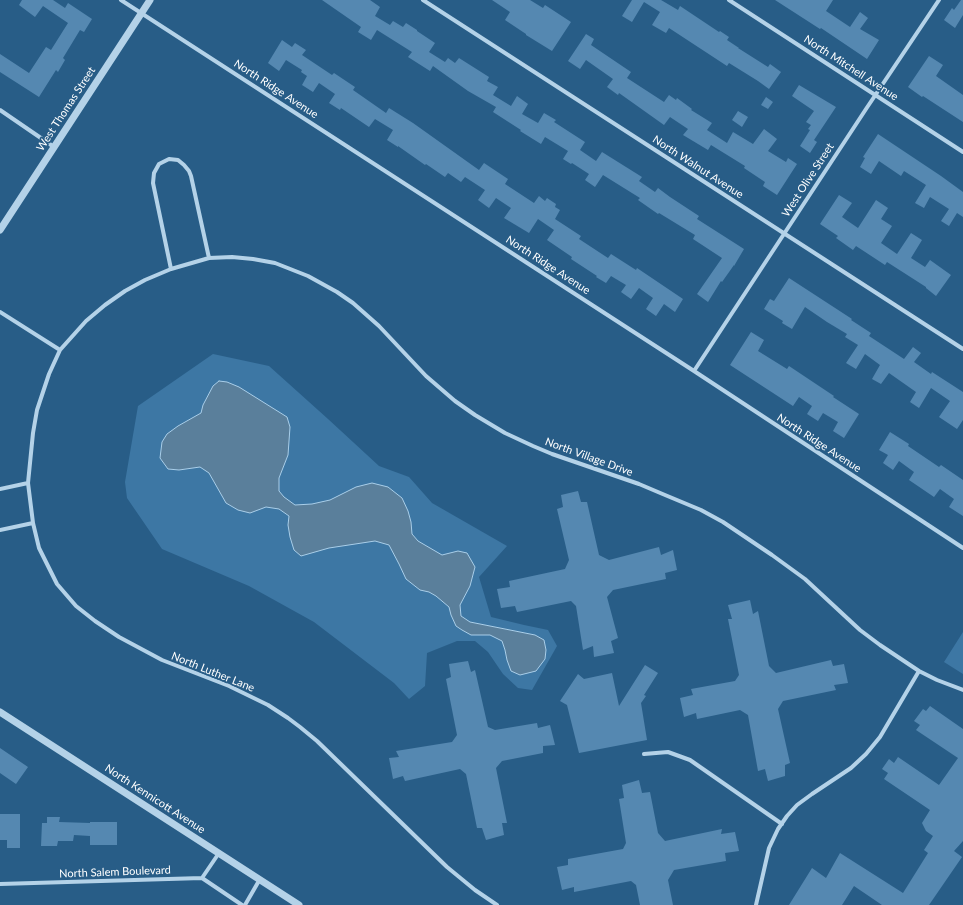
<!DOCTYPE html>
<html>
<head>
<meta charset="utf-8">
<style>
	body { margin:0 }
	canvas { display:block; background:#285d87 }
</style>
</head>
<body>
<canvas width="963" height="905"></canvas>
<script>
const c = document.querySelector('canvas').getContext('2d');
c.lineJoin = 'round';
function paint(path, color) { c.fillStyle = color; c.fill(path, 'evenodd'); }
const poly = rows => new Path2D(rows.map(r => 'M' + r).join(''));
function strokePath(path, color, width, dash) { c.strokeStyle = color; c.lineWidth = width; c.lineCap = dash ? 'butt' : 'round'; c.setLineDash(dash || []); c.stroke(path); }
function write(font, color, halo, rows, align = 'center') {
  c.font = font + ' Lato,sans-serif'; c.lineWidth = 3.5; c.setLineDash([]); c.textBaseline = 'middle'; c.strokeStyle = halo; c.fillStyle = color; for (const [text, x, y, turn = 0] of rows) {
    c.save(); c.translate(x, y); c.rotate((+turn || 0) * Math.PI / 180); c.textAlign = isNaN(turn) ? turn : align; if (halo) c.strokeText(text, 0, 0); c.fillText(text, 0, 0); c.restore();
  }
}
const green = poly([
	[213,354,269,366,328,419,379,466,409,477,432,503,507,546,479,577,491,617,524,625,548,630,557,646,532,690,518,688,503,674,488,652,475,641,457,641,427,653,425,686,409,699,394,683,314,622,249,586,162,549,127,498,125,482,138,406],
	[963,632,963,674,944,662]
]);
const water = poly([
	[219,381,227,382,239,387,287,417,290,427,288,455,279,478,279,491,284,497,295,505,312,504,330,500,356,487,372,483,388,487,402,498,408,511,411,522,412,534,418,541,442,555,458,551,467,553,475,567,470,586,460,605,461,616,470,622,535,635,544,640,546,650,545,659,536,671,520,675,511,671,507,660,505,650,502,641,490,635,471,635,462,630,456,626,451,615,449,607,436,596,429,592,420,590,406,579,399,564,389,545,375,541,329,548,301,556,294,550,290,537,288,525,289,516,279,509,266,507,250,513,238,510,226,503,209,473,200,467,179,470,168,469,160,458,162,442,167,434,178,426,201,413,203,405,213,386,219,381]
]);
const building = poly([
	[22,0,53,0,65,8,68,3,92,19,84,32,80,30,63,58,65,60,58,72,56,70,39,97,0,72,0,54,29,73,46,47,51,50,68,23,43,6,35,17,19,5],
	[322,0,370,0,380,7,375,16,390,25,393,21,403,27,406,23,417,30,417,31,435,43,429,52,445,62,448,58,455,63,459,58,489,77,487,81,498,87,493,95,511,106,517,96,528,104,522,114,538,123,544,113,556,120,554,122,585,142,580,150,596,161,602,152,642,177,639,181,655,192,658,188,670,197,699,216,697,219,744,249,734,266,734,265,722,282,721,281,708,302,697,294,722,258,693,239,695,235,659,213,658,214,638,200,640,198,603,175,595,187,585,180,589,174,572,163,571,164,563,159,568,151,545,137,541,144,520,131,521,130,493,112,496,107,468,91,433,66,430,71,408,57,412,52,377,30,371,40,358,32,361,27],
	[492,0,530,0,543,8,545,5,571,22,552,51,526,35,526,34,505,20,510,12],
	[632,0,661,0,678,10,680,6,719,32,720,31,729,37,727,40,739,48,738,48,768,67,770,64,781,72,769,89,758,81,729,63,727,66,669,28,666,33,652,25,660,12,644,2,632,22,622,16],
	[775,0,833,0,826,11,850,27,860,12,868,18,860,29,879,40,867,59,821,28,820,29],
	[961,0,963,0,963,15,955,28,944,20,952,8,954,10],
	[586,34,594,39,591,45,631,72,627,78,664,102,669,95,676,100,677,98,692,109,691,110,712,123,707,130,727,143,733,132,753,144,764,129,777,139,768,151,786,162,788,158,797,164,777,195,763,186,765,182,744,168,745,166,711,145,708,150,683,135,688,129,670,117,664,125,619,93,618,95,607,87,613,79,586,60,580,69,568,61],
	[282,40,292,47,295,43,306,50,302,55,332,75,334,73,355,87,353,90,386,113,389,108,413,123,479,170,484,163,508,179,505,184,534,203,539,196,545,201,547,198,556,204,555,207,560,210,555,219,581,236,579,239,608,258,611,254,636,270,637,268,683,299,675,312,664,304,656,316,646,309,653,298,639,288,631,299,621,292,626,285,611,276,606,283,596,277,597,276,571,259,572,257,547,240,554,230,538,219,529,233,504,218,511,208,496,198,489,208,478,200,485,190,465,177,461,182,448,173,445,177,426,164,425,165,398,146,398,147,387,140,393,130,375,119,369,127,341,108,340,110,329,103,335,94,319,83,313,92,302,85,307,76,301,72,302,70,286,60,279,71,268,63],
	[929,56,943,65,936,76,963,95,963,122,923,96,922,97,908,87],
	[799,85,836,107,814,140,817,142,810,153,800,146,810,130,808,129,811,125,806,122,814,111,792,96],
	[766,97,773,102,768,109,761,105],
	[738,111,748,117,742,127,732,120],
	[878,134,941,176,963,192,963,217,957,213,949,226,941,221,949,209,930,197,924,208,915,203,926,185,904,171,901,176,879,161,871,174,860,167,865,158,863,157],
	[839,195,852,203,842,217,858,228,876,200,888,208,881,219,892,226,881,243,897,254,911,233,922,240,911,258,925,267,930,260,951,275,936,296,926,288,926,287,887,262,885,265,856,246,853,250,836,238,838,236,820,224],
	[789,278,852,319,851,320,871,333,869,336,904,359,913,347,921,353,914,362,931,374,932,372,963,392,963,420,957,429,939,417,950,401,931,388,919,408,910,402,916,392,889,373,881,384,872,379,880,365,865,354,856,369,846,363,858,345,845,337,847,334,827,322,805,307,792,329,782,323,783,321,764,309,770,299,774,301],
	[751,332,764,340,758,351,787,369,789,366,834,396,833,397,859,414,844,438,833,431,838,422,823,413,818,421,807,414,812,406,799,397,793,406,730,365],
	[890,432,909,444,908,446,939,467,941,465,963,480,963,516,949,507,954,499,940,489,934,497,909,480,914,472,899,461,893,470,883,463,888,455,879,450],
	[578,491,581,502,587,502,599,555,609,560,659,547,661,555,673,550,677,570,665,573,666,579,613,590,607,597,618,638,611,641,614,653,594,657,593,646,583,650,576,606,571,601,517,612,515,606,501,608,497,589,510,587,509,581,565,569,569,560,557,509,563,507,561,495],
	[750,600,753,614,758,611,769,666,776,673,831,660,833,666,844,664,848,683,834,685,836,690,783,701,778,709,790,763,785,765,785,776,768,781,765,769,758,771,748,715,740,710,697,719,696,713,684,717,680,698,693,695,691,689,735,681,739,675,728,619,732,619,728,605],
	[468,661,471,672,475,670,488,727,495,730,537,723,538,728,550,725,555,745,543,746,543,753,502,761,496,768,507,823,502,823,504,835,486,840,482,828,477,828,466,774,460,769,405,781,403,776,393,779,389,758,399,757,396,751,452,742,457,735,446,679,451,677,449,664],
	[645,665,658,673,644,695,646,696,641,703,647,740,579,753,567,705,560,701,578,674,584,679,612,673,619,706],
	[930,706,963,729,963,841,954,851,962,857,929,905,882,905,854,886,842,905,789,905,812,868,826,878,840,853,903,893,928,853,924,850,933,836,926,831,922,823,930,810,884,779,888,773,882,769,889,759,894,763,898,757,939,785,958,758,916,730,920,725,914,721,923,709,926,711],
	[0,748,28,767,16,784,0,773],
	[639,780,642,793,650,792,658,833,665,841,722,829,721,834,735,832,739,851,725,853,726,861,674,870,668,880,673,905,640,905,636,885,631,881,574,892,574,887,562,890,557,867,568,865,568,859,623,849,626,843,619,799,624,798,622,785],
	[0,814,20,814,20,848,7,848,7,840,0,840],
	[47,817,60,817,59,822,90,823,90,822,117,822,117,845,90,845,90,836,74,835,73,841,58,841,57,846,41,846,42,823,47,823]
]);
const minor = poly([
	[121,0,694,371,963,548],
	[423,0,963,349],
	[729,0,963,152],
	[0,110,54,147],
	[171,269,153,183,154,173,159,164,169,159,178,160,184,165,189,171,191,176,209,258],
	[0,312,60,350],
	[694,371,866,109,939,0],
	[0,489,28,483],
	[0,530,33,523],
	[644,754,668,752,690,760,782,824],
	[202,878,242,905],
	[0,884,202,878,219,853],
	[245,905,260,879],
	[497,905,475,890,447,867,317,741,300,727,288,718,268,705,229,686,162,660,119,637,95,621,76,606,57,584,39,548,33,523,28,483,33,433,37,410,49,374,60,350,86,321,105,305,125,291,145,280,171,269,209,258,232,257,253,259,275,263,308,276,337,292,353,303,379,326,426,376,455,401,475,415,505,433,533,446,552,454,639,484,665,495,701,510,723,522,772,555,805,579,860,630,880,645,919,671,937,680,963,690],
	[756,905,769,848,778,829,787,816,797,805,812,794,851,768,866,754,880,737,919,671]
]);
const tertiary = poly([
	[0,230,150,0],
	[0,712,299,905]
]);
const streetNames = [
	["North Mitchell Avenue",851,68,33],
	["North Ridge Avenue",276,89,33],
	["West Thomas Street",66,109,-57],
	["North Walnut Avenue",698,167,33],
	["West Olive Street",808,180,-57],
	["North Ridge Avenue",548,265,33],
	["North Ridge Avenue",819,443,33],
	["North Village Drive",589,457,20],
	["North Luther Lane",213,672,22],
	["North Kennicott Avenue",155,799,33],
	["North Salem Boulevard",115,872,-2]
];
paint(green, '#3d77a4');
paint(water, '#5a7f9b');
strokePath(water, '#a9cee9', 1);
paint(building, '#5588b1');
strokePath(minor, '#b4d2e8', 4);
strokePath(tertiary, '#b4d2e8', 7);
write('11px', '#fff', '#285d87', streetNames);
</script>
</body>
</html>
